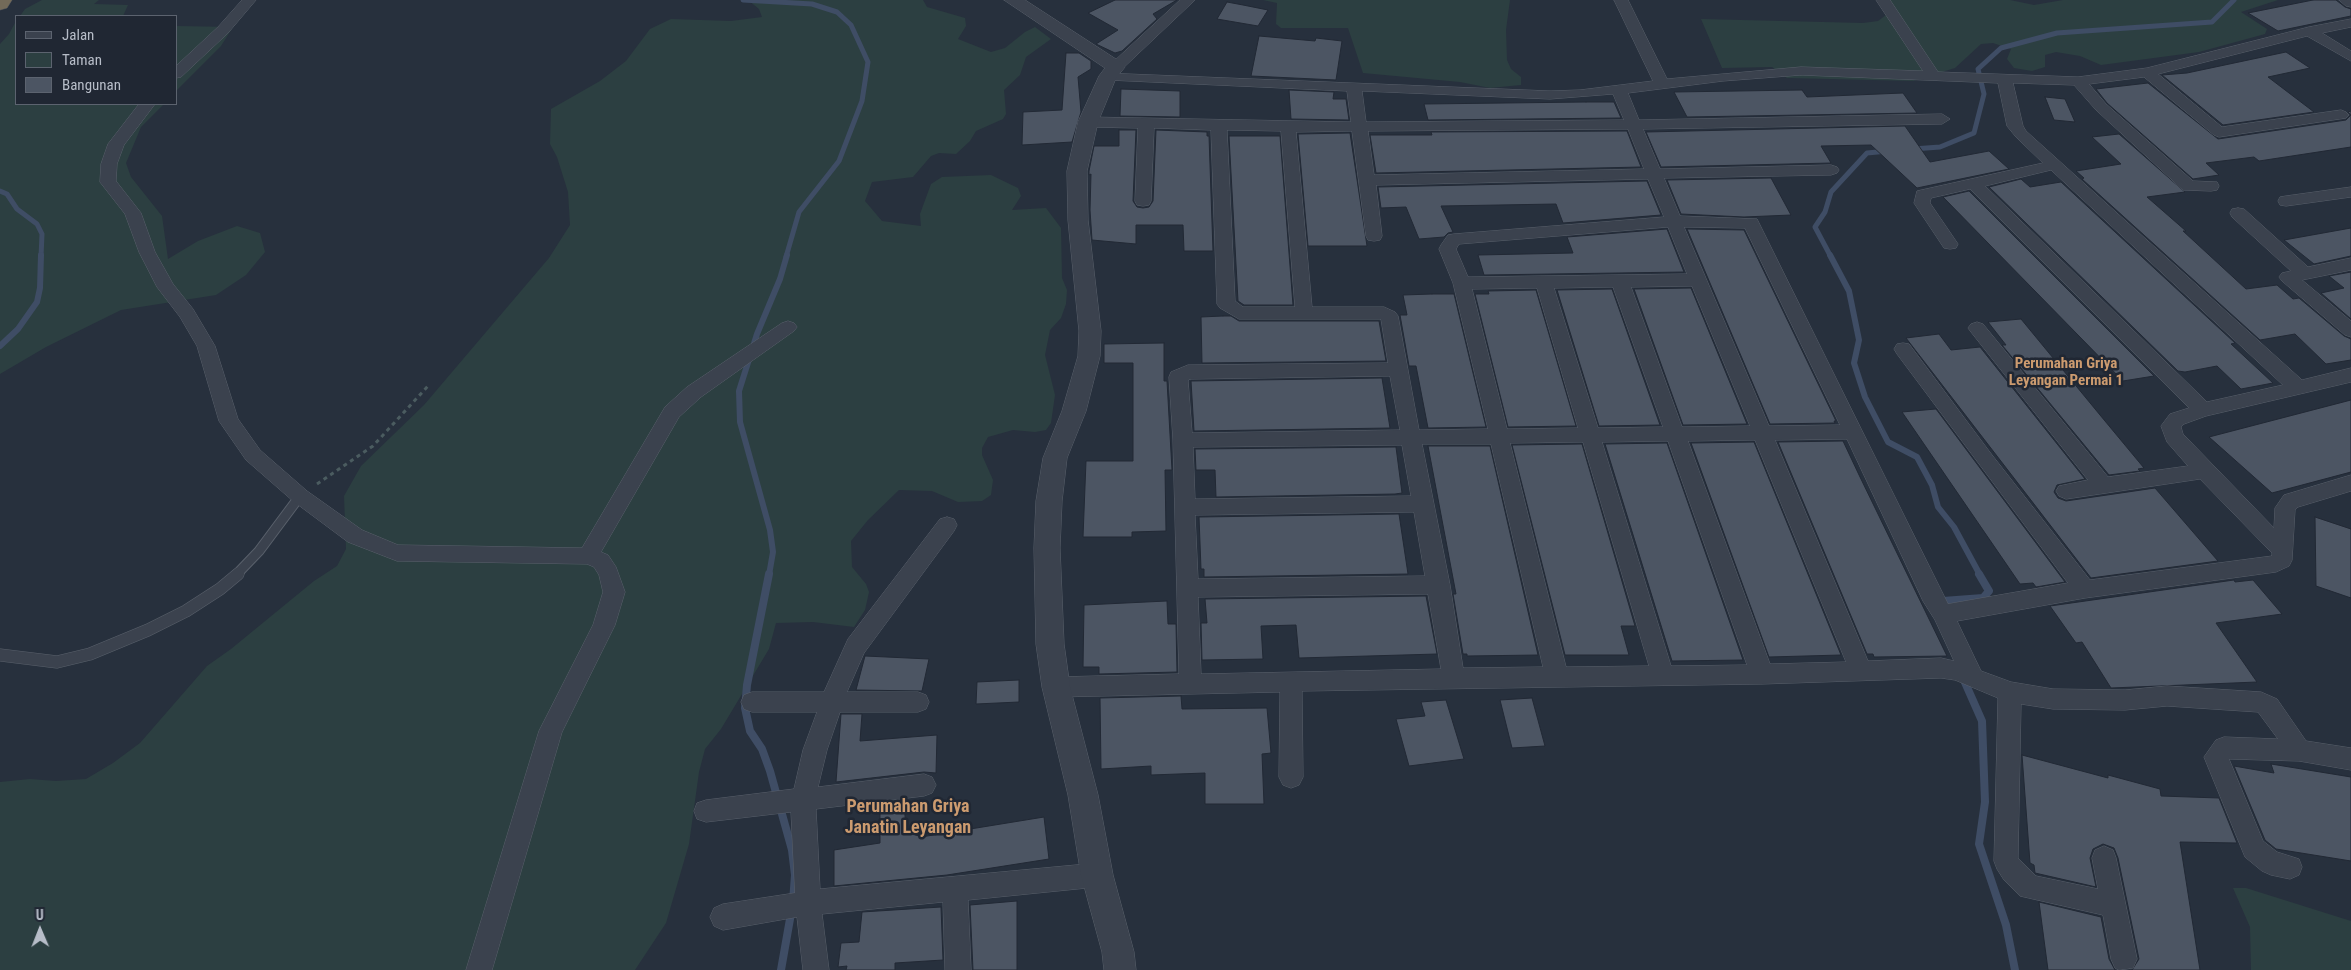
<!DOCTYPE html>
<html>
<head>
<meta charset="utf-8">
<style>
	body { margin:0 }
	#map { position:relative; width:2351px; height:970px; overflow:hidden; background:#27303d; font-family:"Roboto Condensed",sans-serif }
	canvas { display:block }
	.legend { position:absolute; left:15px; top:15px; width:162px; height:90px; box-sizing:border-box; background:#202733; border:1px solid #5c636f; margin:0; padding:6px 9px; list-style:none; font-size:15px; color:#b7bdc8 }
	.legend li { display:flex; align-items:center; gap:10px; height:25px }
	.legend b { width:25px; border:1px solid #5c636f }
	.north { position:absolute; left:15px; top:905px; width:50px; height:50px; -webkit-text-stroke:4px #202733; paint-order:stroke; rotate:359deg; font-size:14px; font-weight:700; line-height:20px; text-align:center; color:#b7bdc8 }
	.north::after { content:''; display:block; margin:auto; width:18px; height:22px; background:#b7bdc8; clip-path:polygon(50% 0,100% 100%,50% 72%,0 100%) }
</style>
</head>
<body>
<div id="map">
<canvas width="2351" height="970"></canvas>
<ul class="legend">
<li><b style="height:6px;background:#3b424e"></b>Jalan</li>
<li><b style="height:14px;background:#2c3f41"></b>Taman</li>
<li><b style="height:14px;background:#4c5563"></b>Bangunan</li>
</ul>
<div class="north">U</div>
</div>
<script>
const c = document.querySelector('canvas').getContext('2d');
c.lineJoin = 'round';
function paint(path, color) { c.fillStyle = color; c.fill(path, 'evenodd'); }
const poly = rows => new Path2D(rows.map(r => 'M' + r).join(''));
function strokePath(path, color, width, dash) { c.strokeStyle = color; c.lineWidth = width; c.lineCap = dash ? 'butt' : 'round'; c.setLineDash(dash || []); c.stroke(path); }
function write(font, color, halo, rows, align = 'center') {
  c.font = font + ' "Roboto Condensed",sans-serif'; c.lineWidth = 5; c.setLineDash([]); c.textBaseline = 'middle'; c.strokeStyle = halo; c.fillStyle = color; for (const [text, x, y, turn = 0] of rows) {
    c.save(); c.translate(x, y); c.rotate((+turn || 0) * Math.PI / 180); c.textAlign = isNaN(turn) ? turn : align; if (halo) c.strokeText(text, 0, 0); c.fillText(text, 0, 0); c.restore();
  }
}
const green = poly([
	[42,0,99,0,94,4,128,5,123,16,20,16,25,9],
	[748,0,923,0,927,7,965,18,966,26,958,39,991,52,1005,48,1025,32,1035,27,1051,39,1026,57,1020,75,1004,90,1006,114,1003,119,976,131,970,141,956,154,939,153,931,156,913,177,872,182,865,201,882,221,921,226,920,214,931,184,942,177,991,175,1018,188,1021,196,1012,210,1046,208,1061,228,1062,278,1067,290,1066,304,1061,318,1050,330,1045,355,1055,395,1051,423,1046,430,1035,432,1013,430,988,437,982,448,982,455,993,480,991,495,982,501,958,502,932,491,899,490,868,520,851,541,852,567,866,584,869,592,865,610,854,627,813,622,776,623,769,649,721,729,705,749,699,772,689,844,666,923,635,970,0,970,0,782,30,779,56,781,86,779,113,763,140,743,207,666,231,649,314,581,337,566,346,549,344,496,361,466,424,405,549,258,570,225,568,192,557,157,550,144,551,109,600,81,626,61,650,29,671,19,731,21,762,17,759,9],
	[1263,0,1510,0,1506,30,1507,60,1511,69,1521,77,1521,85,1490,88,1460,82,1363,73,1348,28,1281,28,1276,24,1277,3],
	[1890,0,2010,0,2034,5,2063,0,2278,0,2241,12,2267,29,2265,34,2199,52,2101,65,2080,56,2056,52,2045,55,2045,67,2032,71,2014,68,2007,59,2011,49,1993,43,1981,44,1955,68,1913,81,1787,78,1772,67,1722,68,1701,19,1863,23,1878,21,1886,15,1891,9],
	[16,21,16,104,164,104,141,127,126,163,131,177,162,216,168,259,198,241,237,226,260,233,265,252,246,275,216,295,121,310,46,347,0,374,0,44,9,34],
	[176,26,233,27,221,46,176,91],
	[2233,888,2246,888,2351,921,2351,970,2251,970,2250,927]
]);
const streamFar2 = poly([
	[743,0,812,4,837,12,851,25,868,62,862,101,839,161,799,212,786,257],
	[1913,149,1940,147,1974,133,1984,94,1978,69,2001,48,2057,33,2212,22,2234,0],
	[0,191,7,194,17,209,37,224,42,234,41,257],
	[1831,257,1815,227,1825,212,1831,192,1867,153,1888,151]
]);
const streamFar1 = poly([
	[1830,255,1849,291,1859,340,1854,363,1865,397,1888,442,1917,457,1932,485,1938,507,1954,527,1980,575],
	[0,346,18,329,37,302,40,288,41,255],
	[769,575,773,552,770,530,740,422,739,391,757,334,780,279,787,255]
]);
const stream = poly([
	[769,574,747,685,745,708,750,731,762,749,770,771,792,850,795,875,793,902,781,970],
	[1940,605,1943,601,1983,598,1989,591,1979,574],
	[1963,678,1982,721,1985,802,1979,844,2006,925,2015,970]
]);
const building = poly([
	[1115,0,1177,0,1153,14,1157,19,1122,51,1115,53,1096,44,1118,30,1088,13,1115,0],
	[2313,0,2336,0,2345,7,2351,9,2351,16,2278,31,2248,13,2313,0],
	[1227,2,1243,5,1268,10,1258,26,1217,19,1227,2],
	[1259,36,1315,41,1316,38,1342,41,1336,80,1251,76,1259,36],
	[2286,52,2310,68,2268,77,2314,112,2223,125,2162,75,2187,73,2286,52],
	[1066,53,1079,53,1091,61,1091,69,1078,77,1081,112,1072,142,1022,145,1023,112,1062,110,1066,53],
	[2148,83,2218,139,2346,120,2351,115,2348,112,2351,111,2351,147,2259,161,2254,157,2206,163,2219,175,2193,179,2107,103,2096,89,2148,83],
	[1121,89,1180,91,1180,117,1120,116,1121,89],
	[1289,90,1334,92,1333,99,1346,99,1349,120,1291,119,1289,90],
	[1802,90,1807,97,1903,93,1917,113,1687,117,1674,92,1802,90],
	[2045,97,2065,99,2075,122,2054,120,2045,97],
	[1586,102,1614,102,1621,118,1428,120,1424,104,1586,102],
	[1905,126,1930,162,1989,151,2009,169,1917,188,1871,145,1821,146,1831,163,1661,167,1646,132,1905,126],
	[1119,130,1136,130,1133,201,1137,207,1143,208,1149,207,1153,201,1156,130,1207,132,1207,136,1209,136,1213,251,1184,251,1183,225,1136,225,1136,244,1092,240,1090,210,1091,174,1089,175,1089,171,1094,146,1119,146,1119,130],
	[1627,131,1641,167,1376,173,1370,135,1432,135,1431,132,1627,131],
	[1350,133,1367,246,1308,246,1298,134,1350,133],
	[2119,134,2185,192,2147,197,2186,231,2183,231,2246,289,2277,285,2293,299,2299,298,2344,336,2351,339,2351,360,2326,364,2295,334,2260,340,2082,179,2084,178,2076,171,2121,164,2092,137,2119,134],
	[1229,136,1280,136,1293,305,1244,305,1238,301,1229,136],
	[1771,178,1791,215,1744,217,1681,214,1667,180,1771,178],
	[2021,179,2030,187,2061,182,2235,343,2231,344,2273,383,2241,389,2217,366,2185,372,2178,371,1989,187,2021,179],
	[1647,181,1661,215,1563,223,1556,204,1441,206,1453,232,1448,233,1444,237,1419,239,1406,207,1381,208,1378,187,1647,181],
	[1969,191,2154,376,2123,381,1943,197,1969,191],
	[2351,228,2351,256,2314,264,2284,240,2351,228],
	[1667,229,1684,272,1484,275,1478,255,1573,253,1567,237,1667,229],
	[1687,229,1744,230,1836,421,1834,421,1835,423,1770,424,1687,229],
	[2351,272,2351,319,2321,293,2344,288,2329,276,2351,272],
	[1691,288,1747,424,1683,425,1634,289,1691,288],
	[1612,289,1660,425,1599,426,1557,290,1612,289],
	[1536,290,1576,426,1508,427,1475,294,1489,294,1488,291,1536,290],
	[1432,294,1454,294,1486,427,1428,428,1416,366,1409,366,1400,315,1407,315,1403,295,1432,294],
	[1223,316,1231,316,1239,321,1379,321,1386,361,1202,363,1201,317,1223,316],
	[2021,319,2100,415,2144,468,2138,469,2140,471,2109,475,2002,345,2006,345,1988,322,2021,319],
	[1939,334,1951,350,1980,347,2085,479,2057,485,2054,492,2058,498,2066,501,2155,488,2218,561,2091,578,1906,338,1939,334],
	[1164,343,1164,381,1167,381,1172,470,1165,470,1166,531,1132,532,1132,537,1083,537,1086,461,1133,461,1133,363,1104,363,1104,344,1164,343],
	[1382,378,1390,428,1194,431,1191,381,1382,378],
	[2351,400,2351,472,2272,493,2209,437,2351,400],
	[1936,409,2065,582,2036,587,2033,583,2020,584,1902,412,1936,409],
	[1843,441,1860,477,1947,656,1874,657,1873,654,1867,654,1778,442,1843,441],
	[1754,442,1841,655,1769,657,1691,443,1754,442],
	[1667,443,1743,660,1672,661,1605,444,1667,443],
	[1582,444,1635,626,1621,626,1629,655,1565,655,1512,445,1582,444],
	[1428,446,1490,446,1538,655,1467,656,1467,654,1463,654,1453,594,1456,594,1428,446],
	[1396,447,1402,493,1395,494,1216,497,1215,470,1196,470,1195,449,1396,447],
	[1399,514,1408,574,1204,577,1204,569,1201,569,1199,517,1399,514],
	[2315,517,2351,529,2351,598,2316,586,2315,517],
	[2234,580,2235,582,2253,580,2282,614,2216,623,2257,682,2111,688,2082,642,2076,643,2050,606,2234,580],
	[1426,596,1437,654,1299,658,1296,625,1261,626,1263,659,1202,660,1201,623,1207,623,1205,599,1426,596],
	[1167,601,1168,624,1176,624,1177,672,1099,674,1099,667,1083,667,1084,605,1167,601],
	[865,656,929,659,922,691,856,690,865,656],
	[1019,680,1019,702,976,704,977,682,1019,680],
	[1181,696,1182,709,1267,708,1271,753,1262,754,1264,804,1205,804,1205,773,1151,775,1151,766,1101,769,1100,698,1181,696],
	[1532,698,1545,746,1512,748,1500,700,1532,698],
	[1446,700,1464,759,1409,766,1396,719,1425,716,1421,702,1446,700],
	[841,714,862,714,860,741,937,735,936,773,924,772,836,782,841,714],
	[2022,755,2108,778,2108,775,2160,789,2161,796,2219,798,2237,843,2180,842,2200,970,2132,970,2139,959,2118,858,2114,848,2103,844,2093,849,2090,858,2096,887,2035,873,2034,865,2030,863,2022,755],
	[2271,764,2351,777,2351,861,2276,849,2265,840,2234,766,2274,773,2271,764],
	[904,800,906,831,921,837,1044,817,1049,859,947,875,834,886,834,850,880,843,880,803,904,800],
	[1017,901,1017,970,973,970,970,905,1017,901],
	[2039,902,2101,917,2109,959,2115,970,2048,970,2039,902],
	[941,907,943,960,895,963,895,970,846,970,847,966,838,967,841,943,859,942,862,912,941,907]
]);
const path = poly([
	[317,484,373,446,428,386]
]);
const serviceFar1 = poly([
	[236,575,259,551,300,496]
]);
const service = poly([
	[0,655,57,662,90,654,148,630,186,611,220,589,238,574]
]);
const minor = poly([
	[242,0,256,0,228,33,181,77,176,78,176,66,218,27,242,0],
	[1180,0,1195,0,1121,70,1111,70,1109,67,1111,64,1180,0],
	[1614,0,1628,0,1667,79,1801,67,1923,71,1876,0,1890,0,1938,72,2078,77,2147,68,2309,27,2351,19,2351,27,2322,33,2351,51,2351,61,2307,36,2158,74,2222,127,2341,110,2346,112,2349,115,2346,118,2219,137,2214,135,2144,77,2089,84,2106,104,2193,181,2217,182,2219,186,2217,190,2211,191,2183,190,2096,110,2074,85,2013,83,2023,126,2026,131,2302,380,2351,368,2351,382,2206,416,2184,424,2181,427,2183,434,2274,528,2275,508,2284,495,2351,475,2351,491,2298,507,2295,510,2292,560,2289,566,2276,572,2085,598,1957,621,1981,671,2011,682,2053,689,2125,690,2167,686,2261,692,2277,699,2306,741,2351,748,2351,770,2299,761,2229,759,2263,841,2277,852,2299,859,2302,867,2299,875,2290,879,2271,875,2262,871,2245,857,2204,757,2216,740,2224,737,2278,739,2258,712,2167,706,2125,710,2053,709,2021,704,2018,858,2036,876,2098,889,2092,858,2095,850,2104,846,2113,850,2116,858,2137,959,2133,968,2119,970,2115,968,2111,959,2103,915,2020,896,2004,880,1997,869,1994,861,1998,698,1955,680,1941,678,1762,684,1302,691,1303,777,1299,785,1291,788,1283,785,1279,777,1280,692,1056,697,1048,694,1045,687,1048,680,1056,677,1179,674,1173,440,1169,377,1171,372,1188,365,1388,363,1381,319,1239,319,1220,308,1217,304,1211,130,1154,128,1151,201,1149,205,1143,206,1137,205,1135,201,1138,128,1088,127,1080,122,1088,117,1351,122,1347,91,1108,80,1103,79,1101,76,1103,73,1550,91,1580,90,1653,81,1614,0],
	[1801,75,1998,83,2007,126,2016,137,2043,163,1917,191,1914,203,1944,248,1950,249,1956,248,1958,244,1930,203,1931,198,1970,189,2189,408,2170,414,2161,426,2167,442,2188,466,2108,477,1983,324,1977,322,1971,324,1968,328,1971,332,2088,480,2059,486,2056,491,2059,496,2066,499,2200,479,2272,553,2272,556,2090,580,1992,455,1909,344,1903,343,1897,344,1894,349,1897,354,2068,583,1948,604,1757,219,1680,216,1664,178,1831,175,1837,173,1839,170,1837,167,1831,165,1660,169,1643,129,1942,124,1950,119,1942,114,1639,120,1628,93,1723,81,1801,75],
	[1362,91,1550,99,1613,94,1624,120,1366,122,1362,91],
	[1628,129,1644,169,1374,175,1368,131,1628,129],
	[1227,130,1281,131,1295,307,1243,307,1235,301,1227,130],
	[1352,131,1366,236,1368,240,1374,241,1380,240,1382,236,1376,185,1648,179,1664,217,1454,234,1448,235,1441,245,1439,249,1453,283,1488,429,1419,430,1398,316,1395,312,1384,307,1312,307,1296,132,1352,131],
	[2051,170,2283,385,2207,402,1985,186,2051,170],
	[1668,227,1687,274,1468,277,1456,249,1459,244,1668,227],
	[1684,227,1745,228,1840,425,1769,426,1684,227],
	[1692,286,1750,426,1682,427,1631,287,1692,286],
	[1613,287,1663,427,1598,428,1554,288,1613,287],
	[1537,288,1578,428,1507,429,1472,289,1537,288],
	[1390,376,1400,430,1192,433,1188,380,1191,379,1390,376],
	[1847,439,1923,601,1935,620,1954,661,1941,658,1868,661,1775,440,1847,439],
	[1755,440,1846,662,1770,664,1688,441,1755,440],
	[1668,441,1747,665,1671,666,1602,442,1668,441],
	[1583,442,1649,666,1566,667,1510,443,1583,442],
	[1422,444,1491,444,1543,667,1463,668,1450,585,1422,444],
	[1402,445,1411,496,1195,499,1193,447,1402,445],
	[1414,512,1425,576,1198,579,1195,515,1414,512],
	[1428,594,1441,669,1201,674,1198,597,1428,594],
	[2339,0,2351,0,2351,7,2346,6,2339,0],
	[139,104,155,104,124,145,117,164,116,181,141,213,155,252,173,284,193,309,215,346,238,419,260,450,307,491,362,530,398,545,582,548,665,407,687,387,782,323,788,321,794,323,797,327,794,331,701,397,679,417,601,552,608,555,616,567,625,592,615,625,562,732,492,970,466,970,539,731,593,625,603,592,599,575,594,567,587,564,397,561,348,542,293,501,246,460,219,421,197,346,180,317,157,287,139,252,125,214,100,182,101,164,108,144,139,104],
	[2351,187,2351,197,2286,206,2280,205,2278,201,2280,197,2286,196,2351,187],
	[2238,208,2244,209,2308,267,2351,258,2351,270,2302,280,2351,321,2351,337,2345,335,2282,281,2279,277,2282,273,2291,271,2232,217,2230,213,2232,209,2238,208],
	[947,517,954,519,957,525,954,531,864,653,847,692,918,692,926,695,929,702,926,709,918,712,840,712,827,750,818,787,924,774,932,777,936,785,932,793,924,796,816,809,820,889,1097,863,1106,866,1110,875,1106,884,1097,887,968,900,971,970,945,970,943,902,822,914,829,970,803,970,797,917,723,930,714,926,710,917,714,908,723,904,795,893,791,812,706,822,697,819,694,811,697,803,706,800,794,789,803,750,817,712,752,712,744,709,741,702,744,695,752,692,824,692,848,639,940,519,947,517]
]);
const tertiary = poly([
	[1004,0,1025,0,1122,63,1125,67,1116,78,1098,122,1087,171,1088,220,1101,331,1100,356,1086,411,1067,458,1062,501,1060,548,1064,644,1070,687,1098,795,1113,875,1134,952,1136,970,1104,970,1102,952,1081,875,1068,795,1042,687,1036,644,1034,548,1036,501,1043,458,1062,411,1078,356,1079,331,1068,220,1067,171,1078,122,1099,76,1105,68,1004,0]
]);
const motorway = poly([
	[0,0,12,0,7,8,0,10,0,0]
]);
const neighbourhoodNames = [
	["Perumahan Griya",2066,364],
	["Leyangan Permai 1",2066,381]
];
const nearNeighbourhoodnames = [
	["Perumahan Griya",908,807],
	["Janatin Leyangan",908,828]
];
paint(green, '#2c3f41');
strokePath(streamFar2, '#3f4d65', 5);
strokePath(streamFar1, '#3f4d65', 6);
strokePath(stream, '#3f4d65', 8);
paint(building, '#4c5563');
strokePath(building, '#222935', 1);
strokePath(serviceFar1, '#59606b', 11);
strokePath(service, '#59606b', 13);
strokePath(minor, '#59606b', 1);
strokePath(tertiary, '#59606b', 1);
strokePath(motorway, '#464d58', 1);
strokePath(path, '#4b5c60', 3, [4, 4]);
strokePath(serviceFar1, '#3b424e', 9);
strokePath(service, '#3b424e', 12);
paint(minor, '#3b424e');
paint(tertiary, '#3b424e');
paint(motorway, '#736a59');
write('bold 15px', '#cc9b6f', '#202733', neighbourhoodNames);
write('bold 18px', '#cc9b6f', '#202733', nearNeighbourhoodnames);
</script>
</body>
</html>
